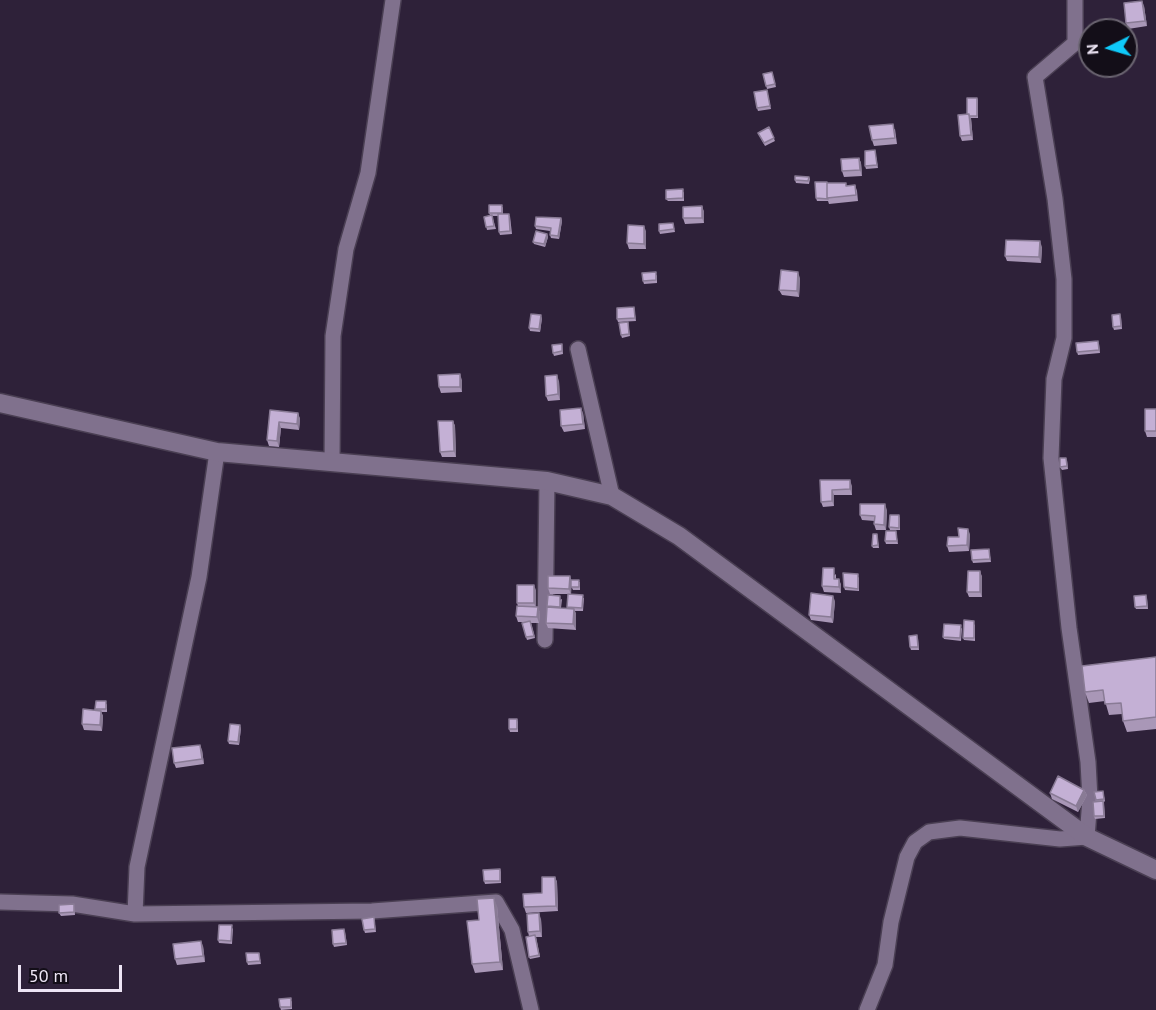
<!DOCTYPE html>
<html>
<head>
<meta charset="utf-8">
<style>
	body { margin:0 }
	#map { position:relative; width:1156px; height:1010px; overflow:hidden; background:#2e2139; font-family:"PT Sans",sans-serif }
	canvas { display:block }
	.north { position:absolute; left:1078px; top:18px; width:60px; height:60px; box-sizing:border-box; background:#130e18; border:2px solid #6a6470; border-radius:50%; rotate:265deg; font-size:16px; font-weight:700; line-height:24px; text-align:center; color:#ede5f5 }
	.north::after { content:''; display:block; margin:auto; width:21px; height:27px; background:#0fcafa; clip-path:polygon(50% 0,100% 100%,50% 72%,0 100%) }
	.scale { position:absolute; left:18px; top:965px; width:104px; height:27px; box-sizing:border-box; border:3px solid #ede5f5; border-top:0; padding-left:8px; font-size:18px; line-height:21px; white-space:nowrap; color:#ede5f5; -webkit-text-stroke:4px #130e18; paint-order:stroke }
</style>
</head>
<body>
<div id="map">
<canvas width="1156" height="1010"></canvas>
<div class="north">N</div>
<div class="scale">50 m</div>
</div>
<script>
const c = document.querySelector('canvas').getContext('2d');
c.lineJoin = 'round';
const poly = rows => new Path2D(rows.map(r => 'M' + r).join(''));
function strokePath(path, color, width, dash) { c.strokeStyle = color; c.lineWidth = width; c.lineCap = dash ? 'butt' : 'round'; c.setLineDash(dash || []); c.stroke(path); }
function paint(path, color) { c.fillStyle = color; c.fill(path, 'evenodd'); }
const minor = poly([
	[578,349,612,496],
	[332,462,333,336,346,249,368,173,393,0],
	[545,640,547,481],
	[0,902,72,904,135,914,372,911,496,902,512,930,531,1010],
	[135,914,137,867,199,577,217,452],
	[867,1010,885,965,891,922,907,857,915,842,929,832,960,828,1060,839,1087,837,1090,799,1088,762,1069,628,1051,458,1054,379,1064,338,1064,279,1055,199,1035,77,1075,43,1075,0]
]);
const secondary = poly([
	[0,403,217,452,547,481,612,496,679,536,1087,837,1156,870]
]);
const wall = poly([
	[1144,6,1147,26,1128,29,1126,23],
	[772,72,776,87,767,89,763,74],
	[767,90,771,109,758,111,757,108],
	[977,98,978,100,978,118,971,118,973,140,962,141,960,136,967,114],
	[769,127,775,141,765,146,758,133],
	[895,129,897,144,874,146,872,140],
	[875,150,878,168,866,169,865,166],
	[859,158,861,163,862,176,844,177,842,171],
	[809,177,810,179,809,184,796,183,795,180],
	[827,182,828,183,847,186,855,185,857,191,858,201,829,204,828,201,817,201,816,198],
	[684,192,684,201,668,201,666,199],
	[702,206,704,212,704,223,685,224,683,218],
	[503,207,503,214,510,216,512,234,500,235,499,232,498,216,492,216,496,229,487,230,484,217,490,215,489,213],
	[561,218,562,221,559,239,551,238,550,235,550,231,536,229,535,226],
	[673,223,675,232,660,234,659,231],
	[646,231,646,249,629,249,627,243],
	[547,234,548,237,545,247,534,244,533,242],
	[1042,247,1041,263,1007,261,1005,256],
	[657,275,657,283,644,284,643,281],
	[800,278,799,297,782,295,779,290],
	[634,307,636,321,618,322,617,319],
	[1121,317,1122,329,1114,330,1113,327],
	[542,318,540,332,530,331,529,328],
	[628,322,630,336,622,338,621,335],
	[562,344,563,354,554,356,553,353],
	[1099,344,1100,353,1078,355,1077,352],
	[462,380,462,392,441,393,439,387],
	[559,381,560,400,548,401,546,396],
	[1156,409,1156,437,1147,437,1145,431],
	[270,410,298,413,300,419,299,430,281,428,279,447,269,446,267,440],
	[583,413,585,429,564,432,561,426],
	[453,421,455,426,456,457,442,457,440,452],
	[1067,460,1068,469,1062,470,1060,467],
	[820,480,852,486,852,495,834,495,834,506,823,507,821,502],
	[887,510,886,530,876,530,874,524,875,521,862,520,860,515],
	[899,515,900,518,900,530,890,530,889,527],
	[896,531,898,544,886,544,885,541],
	[877,534,879,548,873,548,872,546],
	[970,534,969,551,949,552,947,546],
	[989,549,991,562,973,563,972,560],
	[980,571,982,577,982,597,969,597,967,592],
	[836,574,836,579,839,579,841,585,841,593,824,592,822,586],
	[570,576,571,581,580,582,580,590,573,590,571,586,571,594,584,598,583,611,575,611,576,614,576,630,548,628,546,623,547,606,562,599,561,608,567,608,568,594,550,594,548,588],
	[859,577,859,591,845,590,844,587],
	[536,590,536,607,540,612,539,623,531,623,535,638,527,640,526,637,525,622,518,622,516,616,518,606,517,603],
	[1147,598,1148,609,1136,609,1135,607],
	[835,601,833,623,811,620,809,615],
	[975,624,975,641,964,640,963,638],
	[962,628,961,641,944,639,943,637],
	[918,638,919,650,911,650,910,647],
	[1156,657,1156,729,1127,732,1123,721,1122,714,1109,715,1105,701,1089,703,1085,692],
	[107,704,107,712,101,712,103,716,102,731,84,730,82,724,96,710,95,709],
	[517,719,518,722,518,732,510,732,509,729],
	[241,728,239,745,229,744,228,741],
	[202,750,204,764,176,768,174,763],
	[1084,790,1087,795,1078,812,1052,799,1050,793],
	[1103,791,1105,801,1104,802,1105,818,1095,819,1094,816,1096,802,1094,792],
	[500,869,501,872,501,883,485,884,484,881],
	[555,877,557,882,558,911,526,913,524,907,542,893],
	[74,904,75,915,61,916,59,913],
	[497,906,503,970,475,973,472,964],
	[374,917,376,932,365,933,364,930],
	[541,919,542,937,536,937,540,957,530,959,529,957,529,936,528,932],
	[233,928,232,944,219,943,218,940],
	[345,932,347,945,334,947,333,944],
	[203,946,205,962,177,965,175,959],
	[259,953,261,964,248,965,247,962],
	[292,1001,292,1009,281,1010,280,1007]
]);
const shadedWall = poly([
	[1142,1,1144,6,1147,26,1145,21],
	[969,114,971,119,973,140,971,135],
	[859,158,861,163,862,176,860,170],
	[702,206,704,212,704,223,702,218],
	[561,218,562,221,559,239,558,236],
	[644,226,646,231,646,249,644,244],
	[547,234,548,237,545,247,544,244],
	[1040,241,1042,247,1041,263,1039,257],
	[798,272,800,278,799,297,797,291],
	[541,315,542,318,540,332,539,329],
	[460,374,462,380,462,392,460,387],
	[557,375,559,381,560,400,558,394],
	[581,408,583,413,585,429,583,424],
	[298,413,300,419,299,430,297,424],
	[453,421,455,426,456,457,454,451],
	[279,422,281,428,279,447,277,441],
	[850,480,852,486,852,495,850,489],
	[832,490,834,495,834,506,832,501],
	[885,504,887,510,886,530,884,525],
	[968,529,970,534,969,551,967,545],
	[980,571,982,577,982,597,980,592],
	[570,576,572,582,571,595,569,589],
	[839,579,841,585,841,593,839,587],
	[534,585,536,590,536,608,534,603],
	[833,596,835,601,833,623,831,617],
	[538,607,540,612,539,623,537,617],
	[574,609,576,614,576,630,573,624],
	[101,711,103,716,102,731,100,725],
	[240,725,241,728,239,745,238,742],
	[200,745,202,750,204,764,202,759],
	[1084,790,1087,795,1078,812,1076,806],
	[555,877,557,882,558,911,556,906],
	[494,898,497,906,503,970,500,962],
	[539,913,541,919,542,937,540,931],
	[201,941,203,946,205,962,203,956]
]);
const building = poly([
	[1142,1,1145,21,1126,23,1124,3,1142,1],
	[772,72,775,84,766,86,763,74,772,72],
	[767,90,770,106,757,108,754,92,767,90],
	[967,98,977,98,977,116,969,116,969,114,967,114,967,98],
	[969,114,971,135,960,136,958,115,969,114],
	[893,124,895,138,872,140,869,126,893,124],
	[769,127,774,138,764,143,758,133,769,127],
	[875,150,877,165,865,166,865,151,875,150],
	[859,158,860,170,842,171,841,159,859,158],
	[795,176,809,177,808,181,795,180,795,176],
	[815,182,827,182,827,198,828,199,816,198,815,182],
	[827,183,846,183,846,186,855,185,856,195,827,198,827,183],
	[683,189,683,198,666,199,666,190,683,189],
	[489,205,502,205,502,213,489,213,489,205],
	[702,206,702,218,683,218,683,207,702,206],
	[498,214,509,214,510,231,499,232,498,214],
	[492,215,494,226,486,227,484,217,492,215],
	[536,217,561,218,558,236,550,235,551,228,535,226,536,217],
	[673,223,674,229,659,231,659,224,673,223],
	[628,225,644,226,644,244,627,243,628,225],
	[536,231,547,234,544,244,533,242,536,231],
	[1006,240,1040,241,1039,257,1005,256,1006,240],
	[781,270,798,272,797,291,779,290,781,270],
	[656,272,656,280,643,281,642,273,656,272],
	[634,307,635,318,617,319,617,308,634,307],
	[531,314,541,315,539,329,529,328,531,314],
	[1120,314,1121,326,1113,327,1112,315,1120,314],
	[628,322,629,334,621,335,619,323,628,322],
	[1098,341,1099,350,1077,352,1076,343,1098,341],
	[562,344,562,351,553,353,552,345,562,344],
	[460,374,460,387,439,387,438,375,460,374],
	[557,375,558,394,546,396,545,376,557,375],
	[581,408,583,424,561,426,560,410,581,408],
	[1145,409,1156,409,1156,431,1145,431,1145,409],
	[270,410,298,413,297,424,279,422,277,441,267,440,270,410],
	[438,421,453,421,454,451,440,452,438,421],
	[1060,458,1066,458,1067,466,1060,467,1060,458],
	[820,480,850,480,850,489,832,490,832,501,821,502,820,480],
	[860,504,885,504,884,525,874,524,875,516,860,515,860,504],
	[890,515,899,515,899,528,889,527,890,515],
	[958,528,968,529,967,545,947,546,948,537,959,537,958,528],
	[886,531,896,531,897,541,885,541,886,531],
	[873,534,877,534,878,545,872,546,873,534],
	[989,549,990,559,972,560,971,550,989,549],
	[823,568,834,568,834,579,839,579,839,587,822,586,823,568],
	[968,571,980,571,980,592,967,592,968,571],
	[843,573,858,574,858,589,844,587,843,573],
	[548,576,570,576,569,589,548,588,548,576],
	[571,580,579,580,579,587,571,587,571,580],
	[517,585,534,585,534,603,517,603,517,585],
	[811,593,833,596,831,617,809,615,811,593],
	[568,594,583,595,582,608,567,607,568,594],
	[548,595,560,596,560,607,547,606,548,595],
	[1146,595,1147,606,1135,607,1134,596,1146,595],
	[517,606,538,607,537,617,516,616,517,606],
	[547,607,574,609,573,624,546,623,547,607],
	[964,620,974,621,974,638,963,638,964,620],
	[530,621,534,636,526,637,522,623,530,621],
	[944,624,961,625,960,638,943,637,944,624],
	[917,635,918,647,910,647,909,636,917,635],
	[1156,657,1156,717,1123,721,1121,703,1105,704,1103,690,1085,692,1082,666,1156,657],
	[96,701,106,701,106,709,95,709,96,701],
	[83,709,101,711,100,725,82,724,83,709],
	[509,719,517,719,517,729,509,729,509,719],
	[230,724,240,725,238,742,228,741,230,724],
	[200,745,202,759,174,763,172,748,200,745],
	[1058,776,1084,790,1076,806,1050,793,1058,776],
	[1103,791,1104,799,1096,800,1094,792,1103,791],
	[1103,801,1104,816,1094,816,1093,802,1103,801],
	[500,869,500,881,484,881,483,870,500,869],
	[542,877,555,877,556,906,524,907,523,894,542,893,542,877],
	[494,898,500,962,472,964,467,921,479,920,477,899,494,898],
	[74,904,74,912,59,913,59,905,74,904],
	[539,913,540,931,528,932,527,914,539,913],
	[374,917,375,929,364,930,362,919,374,917],
	[219,925,232,925,231,941,218,940,219,925],
	[344,929,346,943,333,944,332,930,344,929],
	[535,935,539,955,529,957,526,937,535,935],
	[201,941,203,956,175,959,173,944,201,941],
	[246,953,259,953,260,961,247,962,246,953],
	[291,998,291,1007,280,1007,279,999,291,998]
]);
strokePath(minor, '#4a3f53', 18);
strokePath(secondary, '#4a3f53', 21);
strokePath(minor, '#80718d', 15);
strokePath(secondary, '#80718d', 18);
paint(wall, '#a997b7');
paint(shadedWall, '#897b95');
paint(building, '#c4b0d5');
strokePath(building, '#897b95', 1.5);
</script>
</body>
</html>
